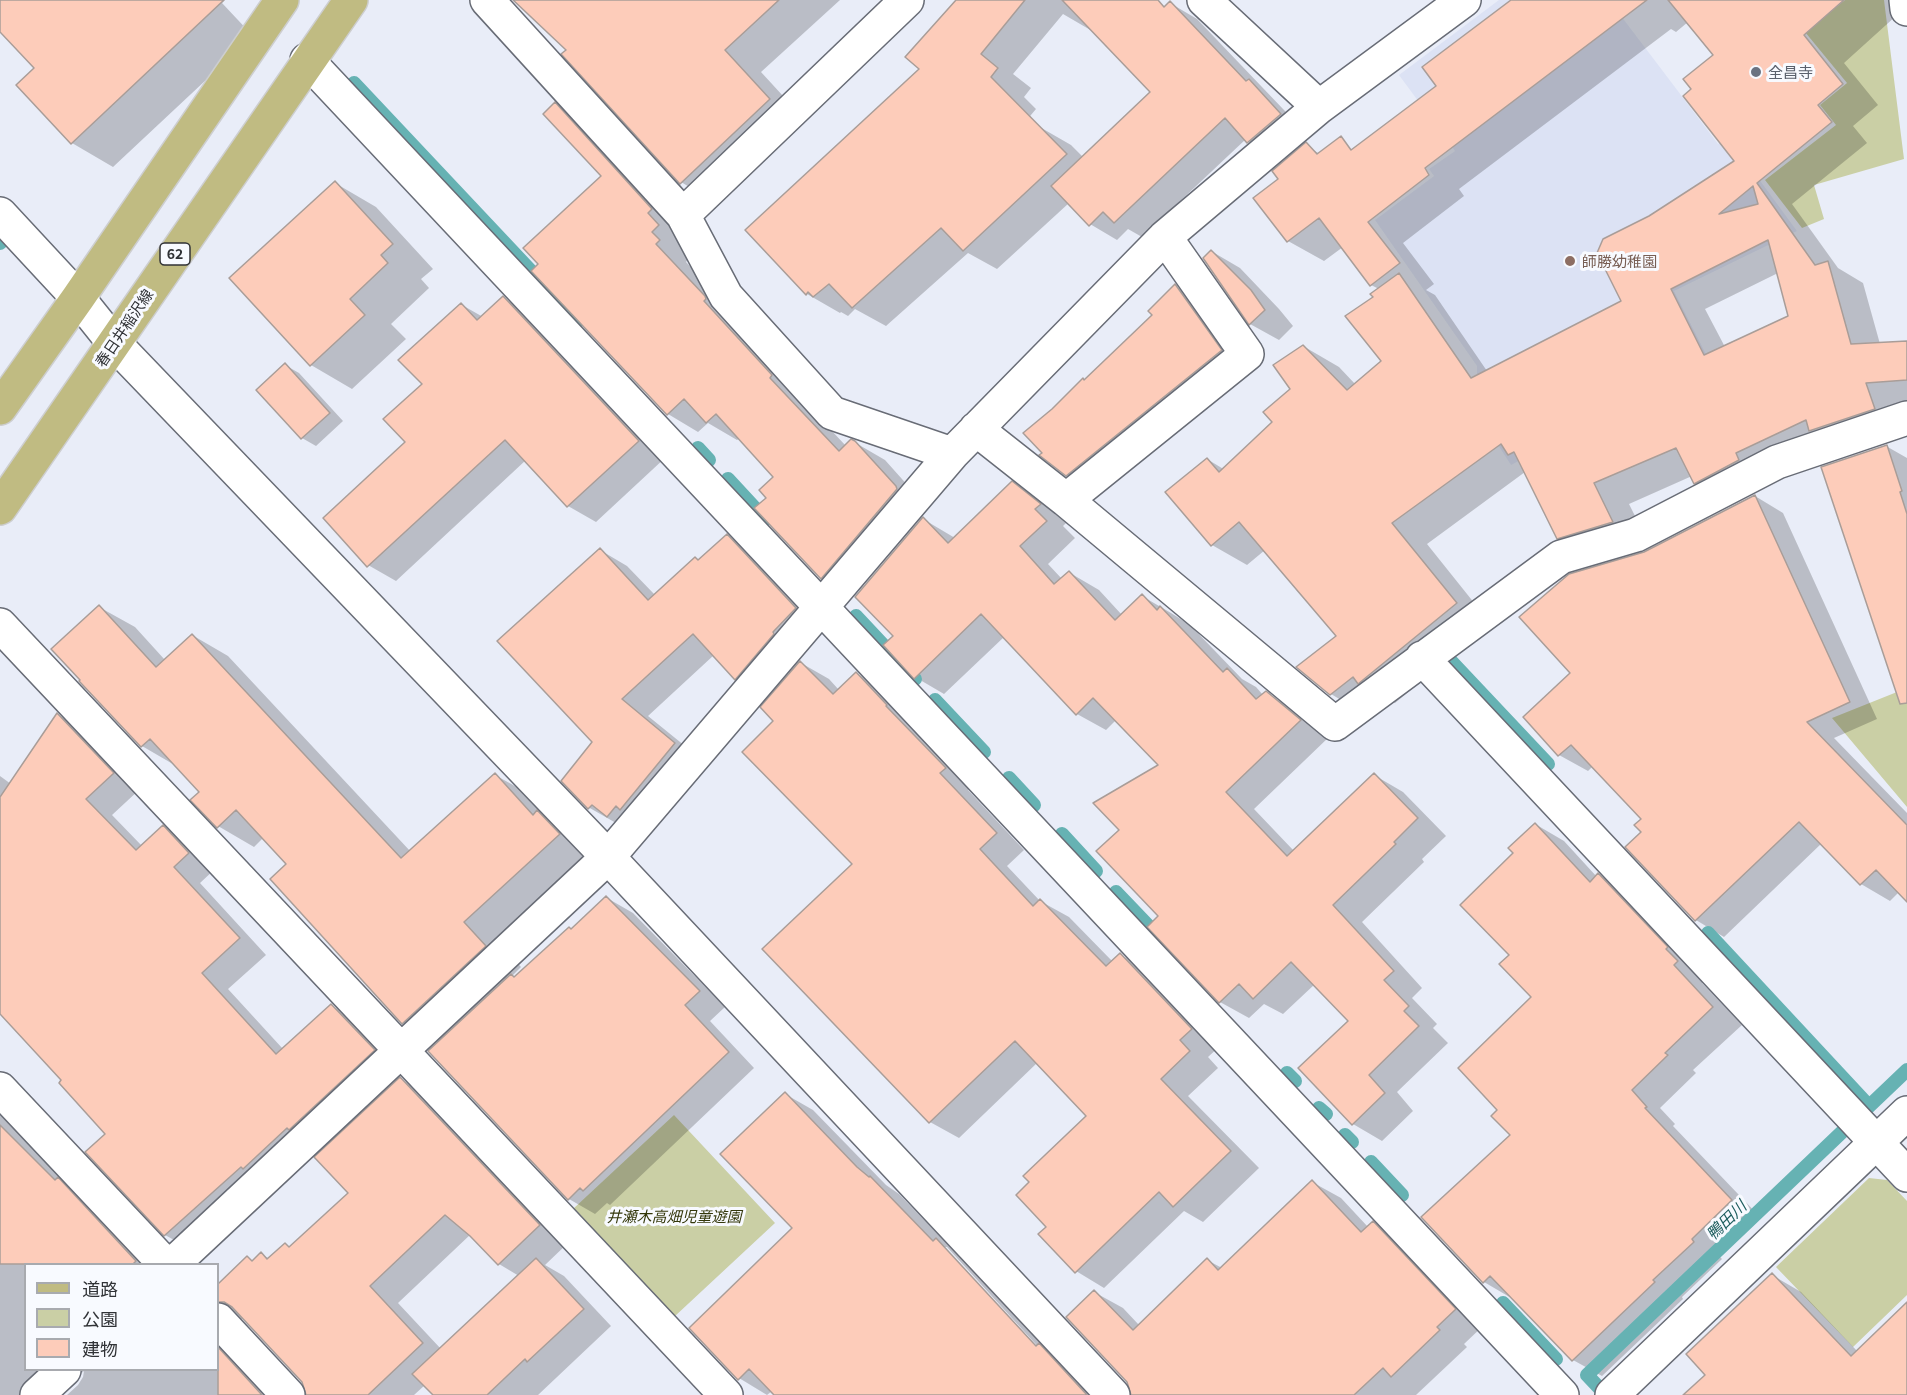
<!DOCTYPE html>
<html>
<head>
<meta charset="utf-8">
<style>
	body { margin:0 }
	#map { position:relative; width:1907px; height:1395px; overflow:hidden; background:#e9edf8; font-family:Georgia,"Noto Sans JP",serif }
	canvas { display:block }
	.legend { position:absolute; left:24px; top:1263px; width:195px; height:108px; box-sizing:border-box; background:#f8faff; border:2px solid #a8aaaf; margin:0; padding:8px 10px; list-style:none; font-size:18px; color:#303236 }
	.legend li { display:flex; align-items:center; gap:12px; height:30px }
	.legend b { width:30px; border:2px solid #a8aaaf }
</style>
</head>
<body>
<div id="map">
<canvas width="1907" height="1395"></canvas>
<ul class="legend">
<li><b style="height:8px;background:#c0bb82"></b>道路</li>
<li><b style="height:16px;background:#cacfa5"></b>公園</li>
<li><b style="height:16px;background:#fdccba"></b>建物</li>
</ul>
</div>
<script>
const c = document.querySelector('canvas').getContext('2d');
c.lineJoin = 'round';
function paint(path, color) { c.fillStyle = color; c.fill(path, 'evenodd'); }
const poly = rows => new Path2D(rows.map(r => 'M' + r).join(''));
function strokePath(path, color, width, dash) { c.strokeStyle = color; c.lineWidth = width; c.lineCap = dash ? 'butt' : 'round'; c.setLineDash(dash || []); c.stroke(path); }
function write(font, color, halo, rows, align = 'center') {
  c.font = font + ' Georgia,"Noto Sans JP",serif'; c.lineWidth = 6; c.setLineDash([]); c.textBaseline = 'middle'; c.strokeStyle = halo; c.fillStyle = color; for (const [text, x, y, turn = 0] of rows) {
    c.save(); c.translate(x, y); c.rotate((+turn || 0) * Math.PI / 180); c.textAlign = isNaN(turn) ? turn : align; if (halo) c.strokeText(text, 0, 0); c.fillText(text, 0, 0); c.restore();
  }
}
const built = poly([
	[1499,0,1609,0,1718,144,1728,137,1797,231,1674,291,1711,364,1511,465,1463,391,1477,383,1477,366,1375,220,1434,176,1429,169,1455,151,1399,75]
]);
const green = poly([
	[1845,0,1884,0,1904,159,1814,185,1824,219,1802,228,1765,180,1836,125,1820,105,1847,83,1805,32],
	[1907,688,1907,807,1832,718],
	[674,1115,775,1223,674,1317,573,1209],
	[1869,1178,1887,1180,1907,1201,1907,1295,1853,1347,1776,1267]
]);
const shadow = poly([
	[0,0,225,0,222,3,253,36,113,167,72,143,18,86,36,68,0,29],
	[516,0,840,0,761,72,806,121,718,204,681,182,568,50],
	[964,0,1128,0,1099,35,1063,14,1013,74,1031,88,1024,97,1036,109,1010,140,1038,126,1071,145,1083,157,1152,92,1162,6,1165,8,1170,3,1197,19,1305,132,1275,158,1246,139,1142,237,1128,229,1117,240,1090,224,1069,203,997,269,968,253,886,326,855,309,848,316,841,312,840,313,807,294,921,69,907,57,938,20,939,21],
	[1514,0,1907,0,1907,6,1844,63,1878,105,1853,126,1867,143,1792,204,1838,268,1863,283,1880,344,1907,342,1907,402,1731,503,1695,483,1692,476,1629,504,1648,542,1594,558,1558,538,1525,472,1427,544,1491,624,1395,703,1387,699,1366,715,1331,694,1338,636,1265,550,1247,565,1212,545,1207,459,1225,470,1274,422,1292,389,1303,346,1339,367,1356,385,1383,361,1375,298,1379,289,1371,285,1343,247,1324,261,1288,241,1281,179,1305,145,1338,165,1438,86],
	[1688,22,1715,55,1693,90,1737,161,1650,217,1623,302,1487,371,1435,295,1426,290,1434,284,1403,243,1464,196,1459,189,1671,29,1676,32],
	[1778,273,1790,317,1725,347,1705,309],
	[555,104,585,122,688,243,682,250,689,258,686,262,735,315,799,396,846,446,854,442,885,460,927,507,852,595,822,578,768,498,775,477,740,438,737,440,708,423,698,432,668,414,533,271,540,264,603,176],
	[335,183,376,207,433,269,421,279,429,288,391,324,406,339,352,389,311,365],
	[1211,251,1240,268,1279,309,1293,326,1279,340,1250,324,1205,258],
	[1175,286,1204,303,1249,367,1095,491,1067,475,1053,410,1154,315],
	[503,298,531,314,666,457,596,522,568,506,526,460,396,581,368,565,424,384,462,305,483,317],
	[285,365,299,373,343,421,316,446,302,438,258,390],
	[1886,446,1907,458,1907,680],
	[1012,483,1041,500,1068,521,1063,526,1075,538,1048,564,1062,579,1070,573,1099,590,1122,615,1142,596,1171,613,1190,625,1242,679,1256,687,1263,695,1266,693,1295,710,1329,737,1254,809,1294,851,1374,775,1403,792,1446,836,1422,859,1424,862,1362,922,1422,988,1412,998,1437,1024,1433,1028,1448,1043,1397,1092,1413,1111,1382,1141,1353,1124,1300,1068,1350,1021,1315,984,1283,1014,1264,1004,1249,1018,1220,1002,1160,916,1121,830,1161,766,1116,720,1106,730,1077,714,1004,637,944,694,915,677,895,636,923,519,955,538],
	[1755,496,1783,513,1877,719,1834,738,1907,813,1907,902,1898,893,1890,901,1861,884,1822,843,1724,937,1696,920,1644,832,1643,819,1593,766,1588,771,1559,755,1525,717,1573,673,1645,553],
	[727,536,754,551,823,624,763,694,736,678,714,655,648,716,701,759,616,823,588,807,594,742,600,550,627,566,655,595,695,558,700,561],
	[99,607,135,627,165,660,192,635,228,656,411,852,495,775,531,795,595,855,499,943,521,967,512,976,516,978,572,930,607,898,633,913,725,1007,710,1021,754,1068,610,1205,607,1203,595,1214,569,1199,438,1043,403,1023,288,864,263,838,254,847,218,826,201,792,178,767,142,746,81,681],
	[801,663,829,679,839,690,856,673,885,690,973,785,968,790,1024,850,1007,866,1040,901,1069,917,1113,962,1121,955,1149,971,1220,1046,1208,1057,1218,1068,1188,1096,1259,1168,1203,1222,1184,1211,1104,1288,1076,1271,1048,1227,1088,1116,1037,1063,959,1138,930,1122,764,949,854,864,776,722],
	[58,715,85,731,140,789,112,815,142,846,163,827,190,843,215,869,200,883,266,955,228,989,283,1049,332,1006,359,1021,401,1066,192,1250,165,1235,107,1134,63,1080,0,1012,0,776,11,784],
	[1535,824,1564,841,1597,877,1599,875,1628,892,1706,979,1702,983,1742,1025,1693,1070,1696,1073,1660,1108,1675,1124,1673,1126,1761,1218,1720,1257,1722,1259,1682,1297,1683,1299,1602,1376,1573,1360,1513,1299,1484,1282,1512,1135,1499,1110,1533,997,1511,955,1515,853],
	[401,1079,430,1096,568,1243,545,1265,564,1276,611,1326,538,1395,435,1395,425,1385,414,1395,308,1395,303,1381,244,1318,234,1323,274,1395,67,1395,78,1385,83,1377,84,1371,56,1395,0,1395,0,1113,151,1264,26,1264,26,1370,218,1370,218,1286,247,1258,254,1262,261,1254,270,1259,286,1245,290,1248,350,1193],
	[471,1234,499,1264,519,1276,441,1349,398,1303],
	[785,1094,813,1110,886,1185,899,1194,951,1248,965,1256,1099,1395,776,1395,772,1391,767,1395,739,1378,794,1228],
	[943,1247,947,1247,1042,1351,1040,1353],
	[1312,1182,1341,1198,1368,1227,1373,1223,1401,1239,1483,1326,1464,1344,1467,1347,1416,1395,1133,1395,1094,1292,1123,1308,1139,1325,1207,1260,1222,1268],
	[1772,1275,1801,1292,1858,1352,1907,1305,1907,1395,1692,1395]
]);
const stream = poly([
	[354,83,578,321],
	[0,243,2,241],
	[698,448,709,460],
	[728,479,765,519],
	[856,616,915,679],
	[1450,660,1548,764],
	[935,700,984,752],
	[1009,778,1034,805],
	[1062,834,1096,871],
	[1116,892,1160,938],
	[1708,933,1869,1106],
	[1287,1073,1295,1081],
	[1319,1108,1326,1114],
	[1345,1135,1352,1142],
	[1371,1162,1402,1195],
	[1503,1303,1556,1359],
	[1606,1395,1587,1375,1907,1070]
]);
const building = poly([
	[0,0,224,0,71,144,16,85,34,68,0,32,0,0],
	[513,0,779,0,725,50,770,99,680,184,561,54,566,50,513,0],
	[956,0,1025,0,981,54,998,68,991,77,1067,154,963,251,941,228,852,308,829,284,813,297,808,292,806,295,745,230,919,69,905,57,956,0],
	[1062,0,1158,0,1164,7,1170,1,1246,81,1249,79,1281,114,1247,143,1225,118,1114,223,1103,212,1089,226,1051,186,1150,92,1062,0],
	[1511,0,1647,0,1425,168,1429,175,1368,222,1400,263,1370,286,1319,218,1287,242,1253,198,1278,179,1272,171,1306,142,1317,154,1341,136,1351,150,1436,86,1422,67,1511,0],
	[1668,0,1844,0,1804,35,1843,84,1818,105,1832,122,1757,183,1815,265,1828,261,1851,344,1907,341,1907,380,1866,383,1875,409,1809,431,1806,420,1736,453,1739,460,1694,484,1676,448,1594,483,1613,522,1557,539,1514,452,1508,455,1501,444,1392,523,1457,603,1358,684,1353,677,1330,695,1296,667,1336,636,1239,522,1211,546,1165,492,1207,458,1219,472,1272,422,1263,412,1290,389,1273,365,1303,345,1347,390,1381,361,1345,316,1373,297,1370,294,1399,273,1471,378,1621,301,1597,253,1603,239,1649,216,1734,161,1683,96,1691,89,1683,79,1713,55,1668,0],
	[1753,186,1758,204,1719,214,1753,186],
	[1768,240,1788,316,1704,355,1671,289,1768,240],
	[555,102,652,209,648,213,659,225,652,232,660,240,656,244,705,296,706,299,704,301,772,375,770,378,839,451,851,439,855,441,896,486,897,489,821,579,754,508,766,498,759,490,773,477,716,414,706,423,684,399,667,415,531,271,538,264,523,248,601,176,543,114,555,102],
	[335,181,393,244,381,255,388,263,350,299,365,315,310,366,229,278,335,181],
	[1211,250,1251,290,1265,310,1249,325,1203,258,1211,250],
	[1175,284,1222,350,1066,476,1039,455,1042,453,1023,433,1052,409,1083,378,1084,380,1152,315,1148,311,1175,284],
	[503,296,639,441,567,507,505,440,367,567,323,518,405,442,383,419,422,384,398,360,461,303,477,320,503,296],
	[285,363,330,413,301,439,256,390,285,363],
	[1887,445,1902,491,1900,492,1907,514,1907,703,1900,704,1821,467,1887,445],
	[1012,481,1041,504,1035,509,1047,521,1020,546,1054,584,1069,571,1115,620,1142,594,1157,610,1160,606,1223,672,1227,668,1256,699,1266,691,1301,720,1226,792,1287,856,1374,773,1418,818,1394,842,1396,844,1333,905,1394,971,1384,980,1409,1006,1404,1011,1419,1026,1369,1075,1385,1093,1352,1125,1298,1068,1348,1021,1291,962,1253,999,1239,984,1219,1003,1147,927,1158,916,1096,851,1119,830,1093,803,1158,765,1093,698,1076,715,981,614,914,679,883,645,893,636,855,597,923,517,948,543,1012,481],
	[1755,495,1850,702,1807,722,1907,825,1907,902,1876,870,1860,885,1799,822,1695,921,1625,847,1641,832,1634,825,1641,819,1571,745,1558,756,1523,717,1570,673,1519,617,1569,574,1644,552,1755,495],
	[727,534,796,608,773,632,774,634,735,680,693,634,622,699,675,743,620,810,616,806,607,817,592,805,588,809,561,781,592,742,497,641,600,548,648,600,695,557,698,560,727,534],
	[99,605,156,667,192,634,401,858,495,773,533,815,537,810,560,834,464,922,486,946,402,1024,270,879,286,864,236,810,217,828,190,800,199,792,150,739,141,747,79,681,80,680,51,649,99,605],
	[800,661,833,694,856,672,887,705,886,706,946,768,940,773,997,833,980,849,1033,906,1040,899,1106,966,1120,953,1192,1029,1180,1040,1190,1051,1161,1079,1231,1151,1173,1207,1159,1192,1075,1273,1038,1234,1046,1227,1016,1195,1029,1182,1023,1176,1086,1116,1015,1041,929,1123,762,949,852,864,742,752,773,721,760,707,800,661],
	[57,713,114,773,86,799,136,850,163,825,189,853,174,867,240,938,202,973,276,1054,331,1004,375,1050,289,1130,287,1128,243,1169,241,1167,164,1236,85,1152,105,1134,59,1083,61,1080,0,1014,0,797,57,713],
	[1535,823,1590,882,1598,873,1668,947,1666,949,1678,961,1674,965,1713,1007,1665,1053,1668,1055,1632,1090,1647,1107,1645,1108,1732,1200,1692,1239,1694,1242,1653,1280,1655,1282,1572,1361,1490,1276,1483,1283,1421,1217,1510,1135,1491,1116,1497,1110,1458,1068,1531,997,1499,964,1509,955,1460,905,1513,853,1508,848,1535,823],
	[606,896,700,991,685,1005,729,1052,583,1191,580,1188,568,1200,428,1051,511,974,514,977,569,927,571,929,606,896],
	[400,1077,540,1225,498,1265,470,1236,445,1215,370,1286,423,1343,368,1395,306,1395,302,1382,232,1307,224,1302,218,1302,218,1284,247,1256,252,1261,261,1252,267,1259,285,1243,289,1247,348,1193,314,1157,400,1077],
	[785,1092,857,1167,869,1177,870,1176,933,1241,936,1238,1036,1346,1039,1343,1087,1395,774,1395,749,1369,738,1380,689,1328,792,1228,720,1154,785,1092],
	[0,1125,55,1180,58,1177,136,1261,133,1264,0,1264,0,1125],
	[1312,1180,1361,1232,1373,1221,1456,1309,1437,1327,1440,1330,1391,1377,1383,1368,1354,1395,1131,1395,1127,1382,1066,1317,1094,1290,1133,1330,1207,1258,1218,1270,1312,1180],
	[536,1258,584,1309,527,1362,525,1359,487,1395,433,1395,412,1374,536,1258],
	[1772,1273,1851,1356,1907,1302,1907,1395,1683,1395,1705,1375,1686,1354,1772,1273],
	[218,1347,262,1395,218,1395,218,1347]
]);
const minor = poly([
	[487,0,683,215,726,296,832,413,952,454],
	[1204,0,1319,107],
	[1906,0,1907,9],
	[307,60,1562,1395],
	[0,214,78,298,114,343,608,857,1113,1395],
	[683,215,907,0],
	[976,429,1066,500,1335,724,1561,557,1636,535,1777,462,1907,418],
	[1066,500,1247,354,1165,237],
	[0,625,726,1395],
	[1422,658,1907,1175],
	[0,1089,165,1264],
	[173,1264,608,857,952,454,1165,237,1319,107,1464,0],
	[218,1320,288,1395],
	[37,1395,64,1370],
	[1612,1395,1907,1113]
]);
const primary = poly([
	[0,408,78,298,282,0],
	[0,508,351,0]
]);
const markers = [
	[1756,72,6,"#6b7280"],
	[1570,261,6,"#8d6e63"]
];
const shields = [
	[175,254,30]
];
const shieldNames = [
	["62",175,254]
];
const worshipNames = [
	["全昌寺",1768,72]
];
const educationNames = [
	["師勝幼稚園",1582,261]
];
const streetNames = [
	["春日井稲沢線",124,328,-56]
];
const parkNames = [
	["井瀬木高畑児童遊園",674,1216]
];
const waterNames = [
	["鴨田川",1726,1220,-44]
];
paint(built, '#dce2f4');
paint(green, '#cacfa5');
paint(shadow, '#0003');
strokePath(stream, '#66b2b3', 14);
paint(building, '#fdccba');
strokePath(building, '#a99d98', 1.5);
strokePath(minor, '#686c76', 36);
strokePath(primary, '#cdcecf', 36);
strokePath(minor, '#fff', 33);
strokePath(primary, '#c0bb82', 33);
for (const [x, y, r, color] of markers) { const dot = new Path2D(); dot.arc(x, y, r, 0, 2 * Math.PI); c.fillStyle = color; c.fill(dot); strokePath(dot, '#f8faff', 2); }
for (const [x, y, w] of shields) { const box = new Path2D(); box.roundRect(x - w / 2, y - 11, w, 22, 4.5); c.fillStyle = '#f8faff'; c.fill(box); strokePath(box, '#303236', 1.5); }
write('bold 14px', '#303236', null, shieldNames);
write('15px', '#5b616d', '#f8faff', worshipNames, 'left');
write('15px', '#785e54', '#f8faff', educationNames, 'left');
write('15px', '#303236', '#f8faff', streetNames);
write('italic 15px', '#33370a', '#f8faff', parkNames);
write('italic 16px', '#1e5e5f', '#f8faff', waterNames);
</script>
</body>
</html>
